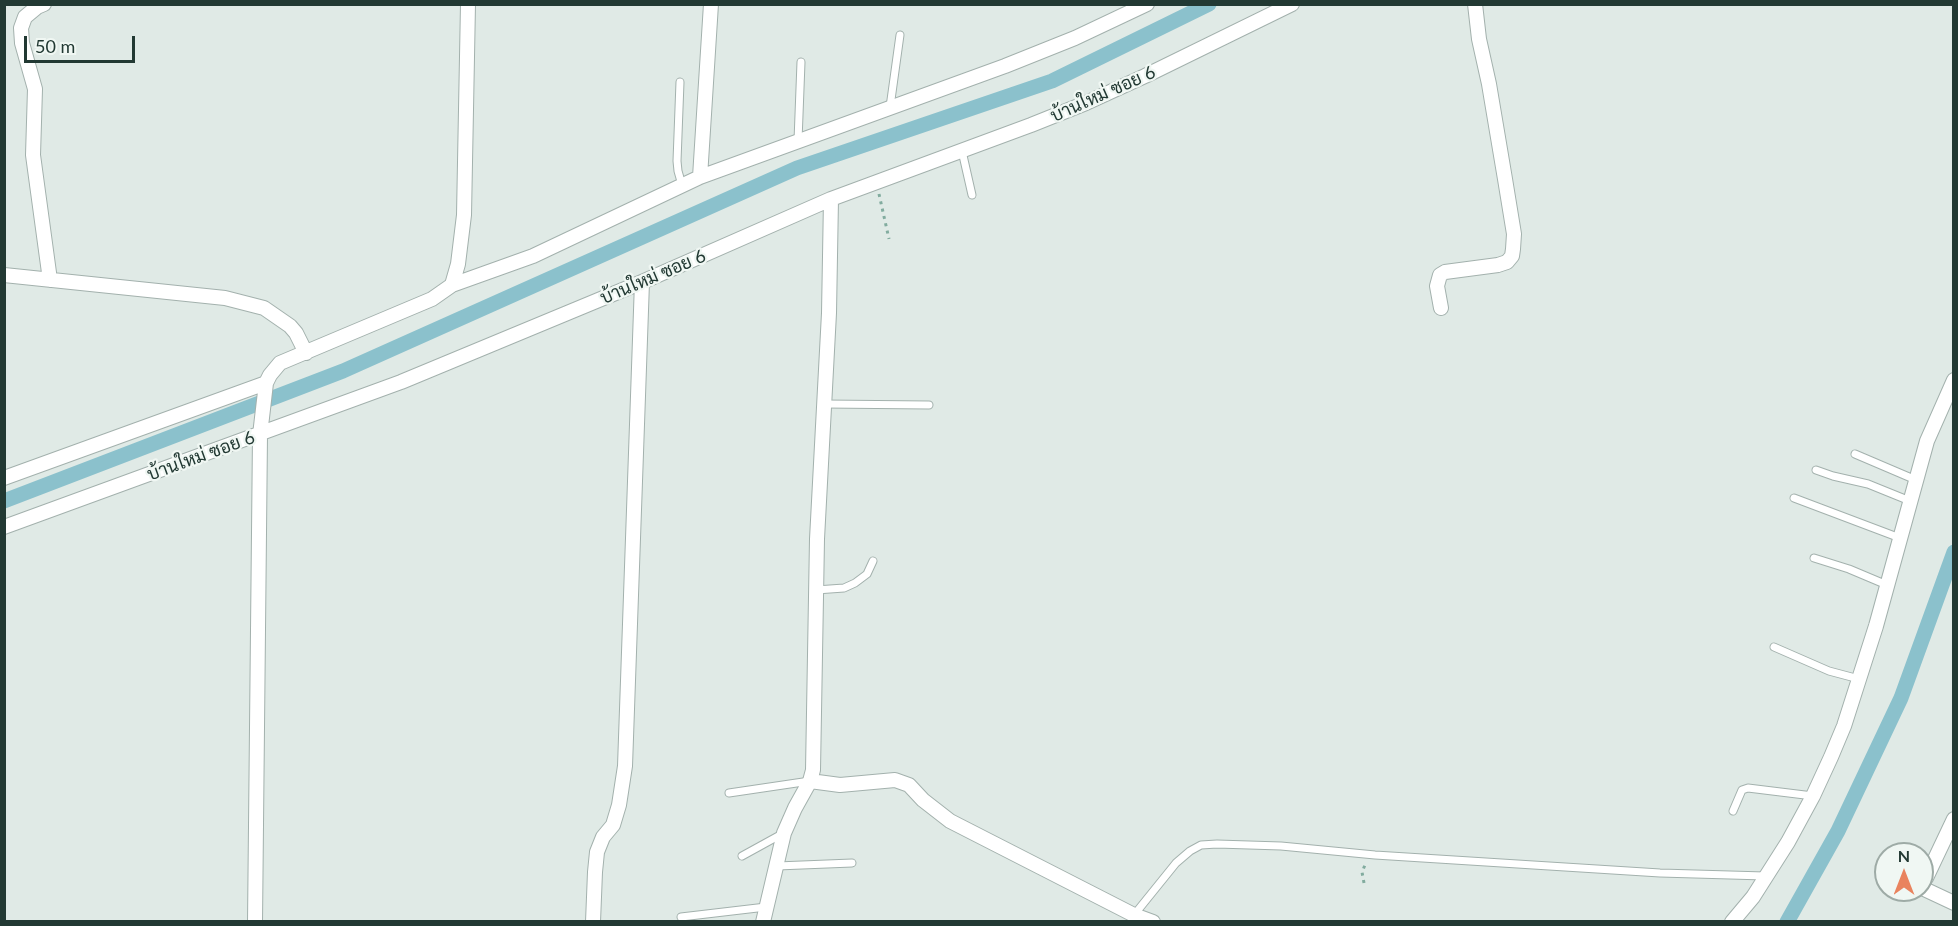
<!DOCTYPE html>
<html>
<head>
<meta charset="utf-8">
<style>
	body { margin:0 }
	#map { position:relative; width:1958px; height:926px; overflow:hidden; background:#e0eae6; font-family:Lato,sans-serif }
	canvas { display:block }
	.frame { position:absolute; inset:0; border:6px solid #223933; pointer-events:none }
	.north { position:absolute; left:1874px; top:842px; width:60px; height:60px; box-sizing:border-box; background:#f0f7f3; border:2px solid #9eaba6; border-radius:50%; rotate:0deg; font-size:16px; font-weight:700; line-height:24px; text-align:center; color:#223933 }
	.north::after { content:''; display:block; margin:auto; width:21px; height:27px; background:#e9835e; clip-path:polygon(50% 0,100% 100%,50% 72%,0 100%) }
	.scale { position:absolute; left:24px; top:36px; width:111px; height:27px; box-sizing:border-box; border:3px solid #223933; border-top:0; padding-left:8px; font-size:18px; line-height:21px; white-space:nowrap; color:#223933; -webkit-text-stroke:4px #f0f7f3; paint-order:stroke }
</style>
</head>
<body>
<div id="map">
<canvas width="1958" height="926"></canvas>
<div class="frame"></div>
<div class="north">N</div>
<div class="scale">50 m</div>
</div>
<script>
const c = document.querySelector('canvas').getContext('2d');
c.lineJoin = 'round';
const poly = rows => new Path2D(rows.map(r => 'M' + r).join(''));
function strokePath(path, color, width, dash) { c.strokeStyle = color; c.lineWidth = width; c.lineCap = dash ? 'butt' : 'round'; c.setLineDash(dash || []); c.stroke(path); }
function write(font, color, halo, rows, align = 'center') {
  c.font = font + ' Lato,Sarabun,sans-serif'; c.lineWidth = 4.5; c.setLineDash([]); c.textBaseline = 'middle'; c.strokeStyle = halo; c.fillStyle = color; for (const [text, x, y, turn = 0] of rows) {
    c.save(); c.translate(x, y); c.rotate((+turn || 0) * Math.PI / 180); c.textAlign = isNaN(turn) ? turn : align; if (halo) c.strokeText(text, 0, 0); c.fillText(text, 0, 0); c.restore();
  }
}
const canal = poly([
	[4,501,343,371,797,168,1052,81,1209,4],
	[1787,922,1838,831,1901,698,1954,552]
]);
const path = poly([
	[879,194,889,239],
	[1364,883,1362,872,1365,865]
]);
const service = poly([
	[680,82,677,161,678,171,682,185],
	[890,107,900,35],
	[798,141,801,62],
	[962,151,972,195],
	[824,404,929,405],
	[1855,454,1916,480],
	[1816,470,1833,476,1868,484,1910,501],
	[1794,498,1900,538],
	[1814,558,1849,569,1887,585],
	[816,590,844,588,855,583,867,574,873,561],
	[1774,647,1829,671,1859,679],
	[729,793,810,781],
	[1733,811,1742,790,1748,788,1813,796],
	[742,856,782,834],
	[777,866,852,863],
	[1134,915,1176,863,1190,851,1201,845,1217,844,1281,846,1375,855,1660,873,1765,876],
	[681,917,766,907]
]);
const minor = poly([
	[44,4,37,7,25,17,21,28,22,43,35,89,33,155,50,280],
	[700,177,711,4],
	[4,275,225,298,264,308,290,326,296,333,306,353],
	[452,285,533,256,700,177,1005,66,1075,38,1147,4],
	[1441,308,1437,286,1440,275,1445,272,1498,265,1507,262,1512,256,1513,249,1514,234,1505,179,1489,84,1479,39,1475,4],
	[4,478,266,383],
	[4,527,401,382,642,282,831,199,1031,125,1086,103,1145,76,1292,4],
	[810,781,840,785,895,780,909,785,923,800,950,821,1134,915,1153,922],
	[1926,878,1954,819],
	[1922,888,1954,903],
	[255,922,260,435,266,383,270,375,280,363,432,299,452,285,458,264,464,215,468,4],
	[593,922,595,872,597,852,603,837,613,825,619,805,625,766,642,282],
	[763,922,784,833,795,808,810,781,813,770,817,539,829,313,831,199],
	[1732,922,1753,897,1788,842,1813,796,1831,757,1844,726,1876,626,1927,441,1954,380]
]);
const streetNames = [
	["บ้านใหม่ ซอย 6",1103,94,-24],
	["บ้านใหม่ ซอย 6",653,277,-23],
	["บ้านใหม่ ซอย 6",201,456,-20]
];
strokePath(canal, '#8bc1cc', 15);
strokePath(service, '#a3b1ad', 9);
strokePath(minor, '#a3b1ad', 16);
strokePath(path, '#82ac9f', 3, [3, 4.5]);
strokePath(service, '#fff', 7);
strokePath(minor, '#fff', 14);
write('18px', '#223933', '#f0f7f3', streetNames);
</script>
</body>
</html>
